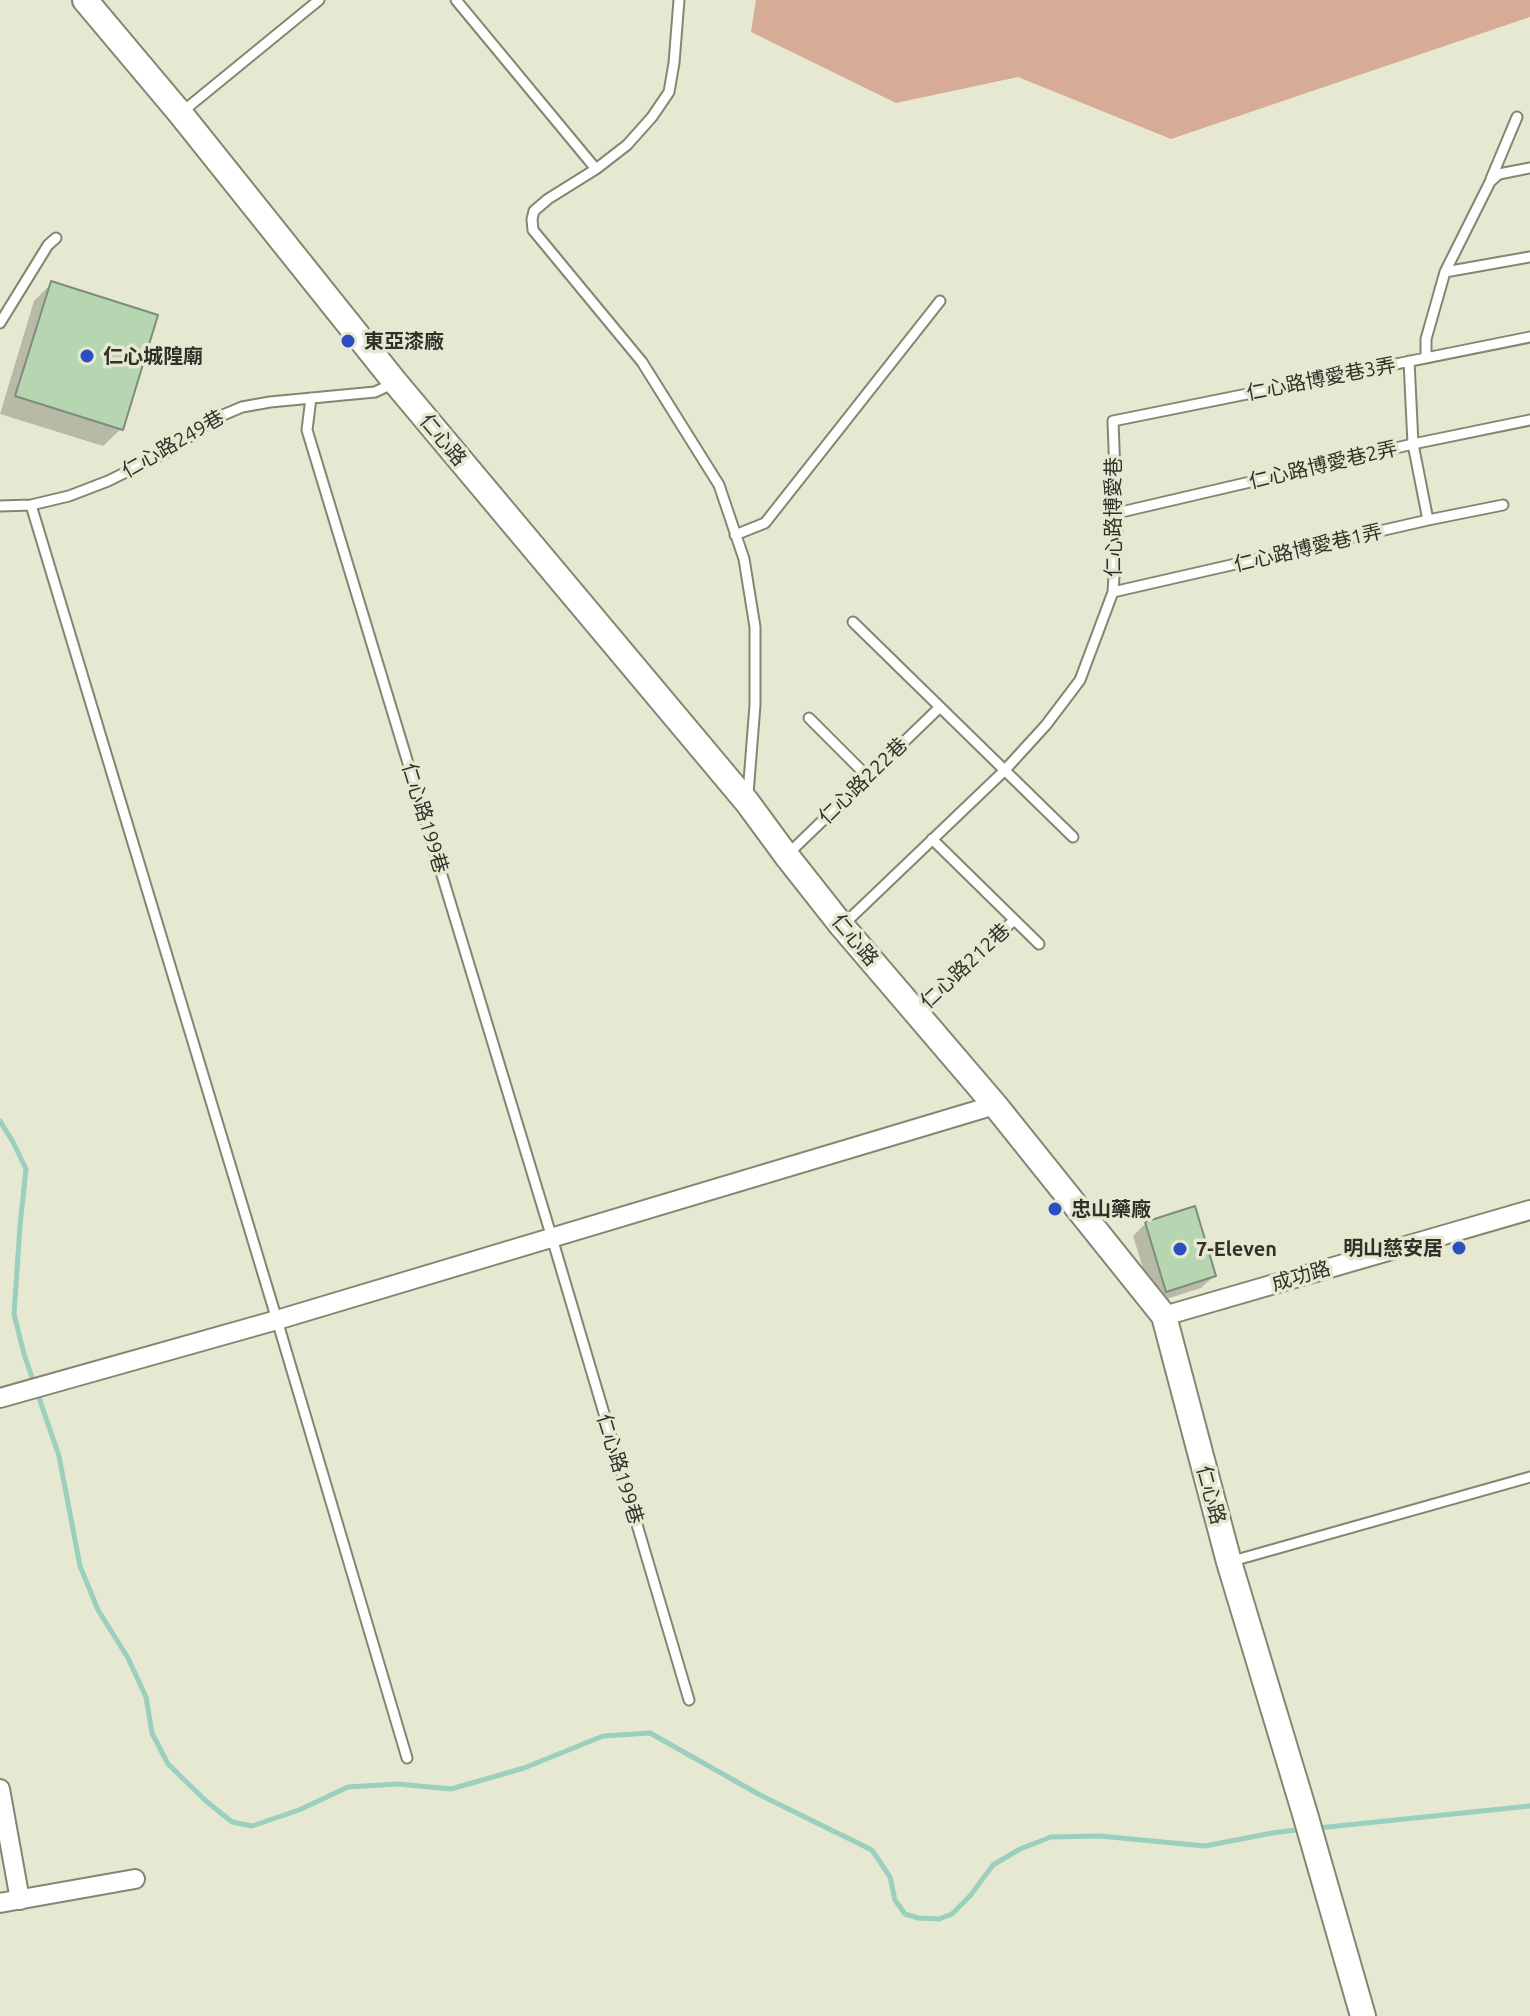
<!DOCTYPE html>
<html>
<head>
<meta charset="utf-8">
<style>
	body { margin:0 }
	canvas { display:block; background:#e6e8d1 }
</style>
</head>
<body>
<canvas width="1530" height="2016"></canvas>
<script>
const c = document.querySelector('canvas').getContext('2d');
c.lineJoin = 'round';
function paint(path, color) { c.fillStyle = color; c.fill(path, 'evenodd'); }
const poly = rows => new Path2D(rows.map(r => 'M' + r).join(''));
function strokePath(path, color, width, dash) { c.strokeStyle = color; c.lineWidth = width; c.lineCap = dash ? 'butt' : 'round'; c.setLineDash(dash || []); c.stroke(path); }
function write(font, color, halo, rows, align = 'center') {
  c.font = font + ' Ubuntu,"Noto Sans TC",sans-serif'; c.lineWidth = 7; c.setLineDash([]); c.textBaseline = 'middle'; c.strokeStyle = halo; c.fillStyle = color; for (const [text, x, y, turn = 0] of rows) {
    c.save(); c.translate(x, y); c.rotate((+turn || 0) * Math.PI / 180); c.textAlign = isNaN(turn) ? turn : align; if (halo) c.strokeText(text, 0, 0); c.fillText(text, 0, 0); c.restore();
  }
}
const green = poly([
	[756,0,1530,0,1530,17,1171,139,1018,77,896,103,751,32]
]);
const shadow = poly([
	[52,283,121,429,103,446,0,414,34,301],
	[1146,1223,1214,1276,1201,1288,1154,1303,1133,1236]
]);
const stream = poly([
	[0,1121,13,1142,26,1169,20,1226,14,1314,24,1354,59,1456,80,1566,98,1610,128,1658,146,1697,152,1733,168,1764,206,1801,232,1822,252,1826,299,1810,348,1787,398,1784,451,1789,524,1768,603,1736,650,1733,760,1795,872,1850,890,1877,895,1900,905,1914,918,1918,939,1919,952,1914,970,1896,993,1865,1020,1849,1051,1837,1100,1836,1205,1846,1272,1833,1304,1829],
	[1318,1828,1530,1806]
]);
const building = poly([
	[51,281,158,315,123,430,15,396,51,281],
	[1195,1206,1216,1276,1166,1292,1145,1222,1195,1206]
]);
const service = poly([
	[456,0,596,169],
	[679,0,674,63,669,92,652,117,627,145,596,169,548,199,534,211,532,219,533,230,642,362,719,485,744,559,755,627,755,705,748,794],
	[182,112,319,0],
	[1491,179,1517,117],
	[1445,272,1530,257],
	[0,323,48,245,56,238],
	[1426,358,1426,339,1445,272,1490,182,1499,174,1530,168],
	[1409,361,1413,444,1428,520],
	[311,398,307,430,552,1238,689,1700],
	[31,505,277,1320,407,1758],
	[0,506,31,505,69,496,108,481,169,451,216,418,242,407,270,402,375,392,392,384],
	[1117,513,1413,444,1530,420],
	[735,535,765,523,940,301],
	[1113,592,1428,520,1503,505],
	[853,622,1073,837],
	[809,718,868,777],
	[932,839,1039,944],
	[787,855,940,707],
	[842,926,1004,771,1046,725,1080,680,1113,592,1117,530,1113,421,1530,337],
	[918,1011,1014,920],
	[1229,1562,1530,1477]
]);
const minor = poly([
	[1164,1316,1530,1210],
	[0,1398,277,1320,995,1105],
	[0,1789,20,1900],
	[0,1903,135,1879]
]);
const tertiary = poly([
	[85,0,180,113,395,382,747,802,786,855,842,926,995,1105,1164,1316,1229,1562,1305,1814,1363,2016]
]);
const markers = [
	[348,341,8,"#2c4fbf"],
	[87,356,8,"#2c4fbf"],
	[1055,1209,8,"#2c4fbf"],
	[1459,1248,8,"#2c4fbf"],
	[1180,1249,8,"#2c4fbf"]
];
const poiNames = [
	["東亞漆廠",364,341],
	["仁心城隍廟",103,356],
	["忠山藥廠",1071,1209],
	["明山慈安居",1443,1248,"right"],
	["7-Eleven",1196,1249]
];
const streetNames = [
	["仁心路博愛巷3弄",1321,379,-11],
	["仁心路",443,440,50],
	["仁心路249巷",173,444,-30],
	["仁心路博愛巷2弄",1323,465,-13],
	["仁心路博愛巷",1113,517,-90],
	["仁心路博愛巷1弄",1308,548,-13],
	["仁心路222巷",863,781,-44],
	["仁心路199巷",425,818,73],
	["仁心路",855,940,50],
	["仁心路212巷",965,966,-43],
	["成功路",1301,1276,-16],
	["仁心路199巷",620,1469,73],
	["仁心路",1211,1495,75]
];
paint(green, '#d7ac97');
paint(shadow, '#0003');
strokePath(stream, '#9bcfbe', 5);
paint(building, '#b6d5b1');
strokePath(building, '#7e8c7b', 2);
strokePath(service, '#858672', 13);
strokePath(minor, '#858672', 22);
strokePath(tertiary, '#858672', 28);
strokePath(service, '#fff', 9);
strokePath(minor, '#fff', 18);
strokePath(tertiary, '#fff', 24);
for (const [x, y, r, color] of markers) { const dot = new Path2D(); dot.arc(x, y, r, 0, 2 * Math.PI); c.fillStyle = color; c.fill(dot); strokePath(dot, '#e6e8d1', 3); }
write('bold 20px', '#313129', '#e6e8d1', poiNames, 'left');
write('20px', '#313129', '#e6e8d1', streetNames);
</script>
</body>
</html>
